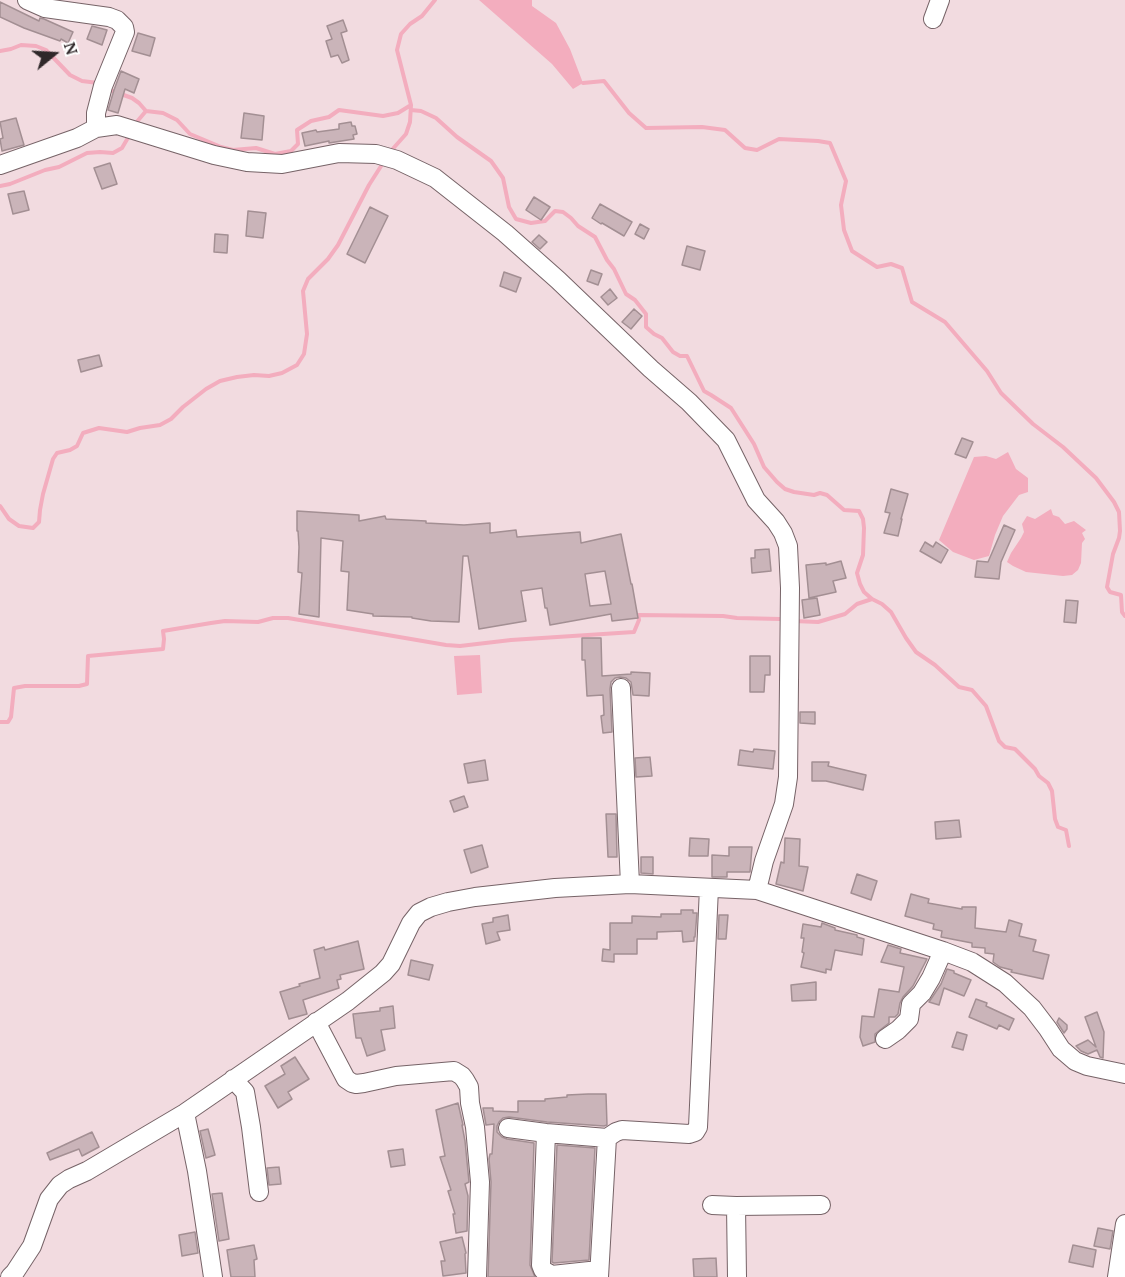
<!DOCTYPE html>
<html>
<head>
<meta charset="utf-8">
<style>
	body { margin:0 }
	#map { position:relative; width:1125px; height:1277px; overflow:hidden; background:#f2dbe0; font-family:"PT Serif",serif }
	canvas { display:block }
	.north { position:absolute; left:24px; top:24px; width:60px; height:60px; -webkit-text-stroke:4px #fff; paint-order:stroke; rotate:72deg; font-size:16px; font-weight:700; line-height:24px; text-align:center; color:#30282a }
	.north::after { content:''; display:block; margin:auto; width:21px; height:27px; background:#30282a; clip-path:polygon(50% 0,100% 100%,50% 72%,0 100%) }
</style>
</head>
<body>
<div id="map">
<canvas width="1125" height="1277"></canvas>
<div class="north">N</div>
</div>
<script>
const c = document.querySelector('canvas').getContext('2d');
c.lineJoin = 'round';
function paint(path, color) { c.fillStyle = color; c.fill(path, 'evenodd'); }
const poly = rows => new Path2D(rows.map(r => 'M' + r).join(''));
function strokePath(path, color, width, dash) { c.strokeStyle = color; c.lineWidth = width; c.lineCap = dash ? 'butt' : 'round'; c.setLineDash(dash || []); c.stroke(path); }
const water = poly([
	[479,0,532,0,532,6,556,23,570,49,583,83,573,89,552,64],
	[1008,452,1016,469,1028,478,1028,492,1019,495,1003,516,995,535,989,556,974,560,953,552,939,540,974,457,986,456,996,459],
	[1051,509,1053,515,1059,517,1065,524,1074,521,1086,530,1082,533,1085,539,1082,543,1081,563,1078,570,1072,575,1063,576,1026,572,1013,566,1007,562,1011,553,1021,538,1024,532,1022,524,1027,516,1035,519],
	[480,655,482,693,457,695,454,656]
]);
const stream = poly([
	[0,51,11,49,21,45,36,46,46,50,70,75,82,81,98,83],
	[583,83,604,81,629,113,646,128,702,127,725,130,745,148,757,150,779,139,818,141,830,143,846,181,841,205,844,230,852,251,877,267,891,264,902,268,912,302,945,322,987,371,1001,393,1033,424,1063,447,1096,478,1114,502,1119,512,1120,531,1119,538,1113,554,1107,587,1110,592,1121,595,1122,612,1125,616],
	[107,89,132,98,139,103,146,111,163,113,177,120,190,134,221,147,233,150,256,148,275,154,291,151,298,144,297,130,311,121,329,117,339,110,383,116,398,113,411,105],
	[411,110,421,111,436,118,457,137,491,161,503,178,509,207,516,219,531,223,545,221,555,211,563,212,571,218,578,226,595,237,607,260,614,269,626,294,635,300,646,314,646,327,654,334,662,338,673,352,680,356,687,356,704,391,711,395,731,408,754,444,764,467,777,482,785,489,794,492,814,495,820,493,827,495,844,510,859,511,863,519,864,528,863,555,857,573,860,584,864,592,872,599,882,604,891,612,906,638,916,652,935,665,959,687,972,690,986,706,999,741,1005,747,1015,749,1035,769,1039,776,1048,783,1052,791,1055,819,1058,827,1066,830,1069,846],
	[135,124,146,111],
	[390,152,406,134,410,122,411,105,397,50,401,34,410,24,422,16,435,0],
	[0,186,10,184,45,170,59,167,87,153,100,152,113,153,122,148,129,136],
	[0,506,9,519,19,526,33,528,39,522,40,510,43,494,53,459,57,453,70,450,77,446,83,433,99,428,127,432,140,428,160,425,171,419,183,407,206,389,220,381,237,377,254,375,269,376,282,373,297,365,304,354,307,334,303,291,308,279,328,259,338,245,369,185,383,163],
	[794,621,818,622,845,614,857,604,872,599],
	[0,722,8,722,11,717,14,688,25,686,79,686,87,684,88,656,163,649,164,639,163,631,211,623,225,621,258,622,273,618,288,618,446,645,460,646,511,640,634,632,639,620,638,615,723,616,737,618,780,619]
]);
const building = poly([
	[0,2,39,21,40,18,44,19,73,32,68,43,61,39,60,41,24,28,0,17,0,2],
	[343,20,347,31,341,33,349,60,342,63,338,55,331,57,326,41,332,39,327,26,343,20],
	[92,26,107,30,102,45,87,39,92,26],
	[138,33,155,38,150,56,132,51,138,33],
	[121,71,139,79,134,93,125,89,118,113,108,110,114,90,121,71],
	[244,113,264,116,262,140,241,138,244,113],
	[16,118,24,145,2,151,0,139,3,138,0,122,16,118],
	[351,122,352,126,355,126,357,134,353,135,354,139,329,143,329,141,305,146,302,133,316,130,317,132,339,129,339,124,351,122],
	[110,163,117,184,102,189,94,168,110,163],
	[24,191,29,210,13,214,8,194,24,191],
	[534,197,550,207,541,220,526,210,534,197],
	[600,204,632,222,624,236,602,223,601,224,592,218,600,204],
	[370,207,388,216,365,263,347,254,370,207],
	[248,211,266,213,263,238,246,236,248,211],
	[640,224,649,229,644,239,635,234,640,224],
	[215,234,228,235,227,253,214,252,215,234],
	[539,235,547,242,540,249,532,242,539,235],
	[687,246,705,251,700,270,682,265,687,246],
	[591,270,602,274,598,285,587,281,591,270],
	[504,272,521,278,516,292,500,286,504,272],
	[610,289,617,298,608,305,601,297,610,289],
	[634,309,642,316,631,329,622,322,634,309],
	[99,355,102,366,81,372,78,360,99,355],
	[962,438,973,442,966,458,955,454,962,438],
	[891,489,908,494,901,519,902,519,898,536,884,533,890,513,885,512,891,489],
	[297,511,359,515,359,521,385,516,386,519,426,521,426,523,464,525,490,523,490,533,516,530,517,537,580,532,581,543,621,534,631,584,632,584,638,618,612,621,611,614,550,625,547,608,545,608,542,588,521,591,526,621,479,629,468,556,463,556,459,622,431,621,412,618,412,617,373,616,373,614,347,610,349,572,341,571,343,541,321,538,319,617,299,614,302,573,298,572,299,547,298,531,297,531,297,511],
	[605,571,611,604,590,606,585,574,605,571],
	[1004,525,1015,530,1001,562,999,579,975,577,977,561,988,562,1004,525],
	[925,542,933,547,936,542,948,550,941,563,920,551,925,542],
	[769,549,771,571,752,573,751,558,755,558,755,550,769,549],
	[841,561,846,578,833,581,836,592,809,598,806,565,826,563,826,565,841,561],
	[817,598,820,615,804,618,802,600,817,598],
	[1066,600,1078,601,1076,623,1064,622,1066,600],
	[582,638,601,638,602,676,631,674,631,672,650,673,649,696,633,695,631,682,626,678,620,677,615,678,611,682,610,689,612,732,603,733,601,716,604,715,603,695,587,696,585,660,582,660,582,638],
	[750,656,770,656,770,675,765,675,764,692,750,692,750,656],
	[800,712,815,712,815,724,800,723,800,712],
	[754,749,775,751,773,769,738,765,740,750,753,752,754,749],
	[650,757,652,776,636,777,635,758,650,757],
	[485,760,488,780,468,783,464,764,485,760],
	[812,762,829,762,828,766,866,775,863,790,826,781,812,781,812,762],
	[464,796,468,807,454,812,450,801,464,796],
	[606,814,616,814,617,857,608,857,606,814],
	[959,820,961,837,936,839,935,822,959,820],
	[690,838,709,839,708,856,689,856,690,838],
	[785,838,800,839,799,866,808,867,803,891,776,884,781,862,784,863,785,838],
	[482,845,488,867,471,873,464,850,482,845],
	[729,847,752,847,750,872,727,872,727,877,712,877,712,855,729,856,729,847],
	[641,857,653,857,653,874,641,873,641,857],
	[857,874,877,881,871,900,851,893,857,874],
	[911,894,929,899,928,903,962,909,962,907,976,907,975,928,1006,932,1009,920,1022,924,1019,936,1036,940,1033,951,1049,955,1043,979,1011,972,1012,970,1000,967,993,962,994,954,985,953,985,948,972,947,972,943,941,937,942,931,933,929,934,924,905,916,911,894],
	[681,910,693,910,693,913,697,913,695,937,694,937,694,941,683,942,682,931,657,932,657,939,637,939,637,954,614,954,614,962,602,961,603,949,610,950,610,923,632,923,632,916,661,917,661,914,681,914,681,910],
	[508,915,510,930,497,932,500,940,486,944,482,924,493,922,493,918,508,915],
	[719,915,728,915,726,939,718,939,719,915],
	[822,923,835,928,835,930,857,935,857,937,864,939,862,955,835,950,831,970,826,969,826,973,801,967,804,953,802,952,804,938,801,938,803,924,821,927,822,923],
	[358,941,364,969,340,975,341,979,337,980,339,988,303,1000,307,1014,289,1019,280,992,300,986,299,984,320,978,314,950,324,947,325,950,358,941],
	[888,945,901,949,900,953,927,959,913,986,903,997,900,1003,898,1014,895,1017,889,1017,889,1023,875,1034,875,1042,863,1046,860,1037,862,1016,874,1017,879,989,899,992,904,967,881,962,888,945],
	[411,960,433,965,429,980,408,975,411,960],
	[947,969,954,971,954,973,971,980,964,996,944,988,939,1005,929,1002,941,984,947,969],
	[816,982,816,1000,792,1001,791,985,816,982],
	[976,999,987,1003,986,1006,1014,1019,1009,1030,999,1025,997,1029,969,1017,976,999],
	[393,1006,395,1028,381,1030,385,1050,367,1056,361,1038,356,1038,353,1014,380,1011,380,1008,393,1006],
	[1097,1012,1104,1032,1103,1058,1100,1057,1097,1050,1088,1054,1081,1051,1076,1046,1088,1040,1096,1047,1085,1017,1097,1012],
	[1059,1018,1067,1025,1067,1029,1064,1033,1057,1022,1059,1018],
	[957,1032,967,1035,963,1050,952,1047,957,1032],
	[295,1057,309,1079,288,1092,292,1099,278,1108,265,1086,285,1074,281,1066,295,1057],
	[588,1094,606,1094,607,1125,604,1126,547,1122,509,1117,503,1118,499,1122,497,1126,497,1132,502,1137,507,1139,534,1143,530,1265,535,1277,488,1277,491,1182,489,1159,490,1154,492,1154,494,1124,486,1125,483,1108,493,1108,493,1111,518,1112,518,1101,545,1101,545,1099,567,1097,567,1095,588,1094],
	[458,1103,463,1125,462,1125,465,1141,469,1182,465,1184,468,1196,467,1231,456,1233,453,1214,455,1214,448,1191,451,1190,440,1157,445,1156,436,1110,458,1103],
	[208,1129,215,1155,206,1158,200,1131,208,1129],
	[92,1132,99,1147,82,1156,79,1149,50,1160,47,1153,92,1132],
	[557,1145,595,1148,589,1260,554,1263,552,1262,557,1145],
	[403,1149,405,1165,391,1167,388,1151,403,1149],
	[279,1167,281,1184,269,1185,267,1168,279,1167],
	[222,1193,229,1239,219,1241,212,1194,222,1193],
	[1098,1228,1113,1231,1110,1249,1094,1246,1098,1228],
	[195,1232,198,1253,182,1256,179,1235,195,1232],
	[462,1237,466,1253,465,1254,466,1273,443,1276,441,1261,445,1261,440,1242,462,1237],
	[254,1245,257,1259,254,1260,255,1277,231,1277,227,1250,254,1245],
	[1073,1245,1096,1250,1093,1267,1069,1262,1073,1245],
	[716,1258,717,1277,694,1277,693,1259,716,1258]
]);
const minor = poly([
	[27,0,45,8,109,17,117,20,124,27,125,32,103,86,96,113,96,128],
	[933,19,940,0],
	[0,165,77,138,96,128,117,125,214,155,247,162,282,164,339,153,376,154,397,160,435,178,505,233,558,280,651,369,689,402,726,440,756,500,776,522,783,533,788,546,790,588,788,777,784,804,764,861,757,890],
	[621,688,630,884],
	[316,1022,346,1079,352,1083,356,1084,364,1083,396,1076,454,1071,462,1076,465,1080,469,1087,470,1103,475,1127,480,1182,477,1277],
	[885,1039,898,1030,909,1019,911,1004,922,993,931,978,943,951],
	[233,1079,245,1092,251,1127,259,1192],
	[185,1113,197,1171,213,1277],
	[508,1128,546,1133,607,1138,599,1277],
	[546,1133,541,1265,543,1270,552,1275,599,1270],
	[607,1138,616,1132,622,1130,689,1134,695,1132,698,1127,709,888],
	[712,1205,736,1206,821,1205],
	[736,1206,737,1277],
	[10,1277,15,1272,32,1246,49,1199,60,1185,69,1179,87,1171,185,1113,348,1001,383,973,391,964,411,923,419,913,431,907,448,902,475,897,555,888,630,884,757,890,943,951,972,962,1005,983,1032,1008,1048,1029,1061,1049,1075,1061,1087,1066,1125,1074],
	[1117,1277,1125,1224]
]);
paint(water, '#f3adbe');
strokePath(stream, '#f3adbe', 4);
paint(building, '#cab4b9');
strokePath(building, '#a38f93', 1.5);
strokePath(minor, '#766367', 20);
strokePath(minor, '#fff', 18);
</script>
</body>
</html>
